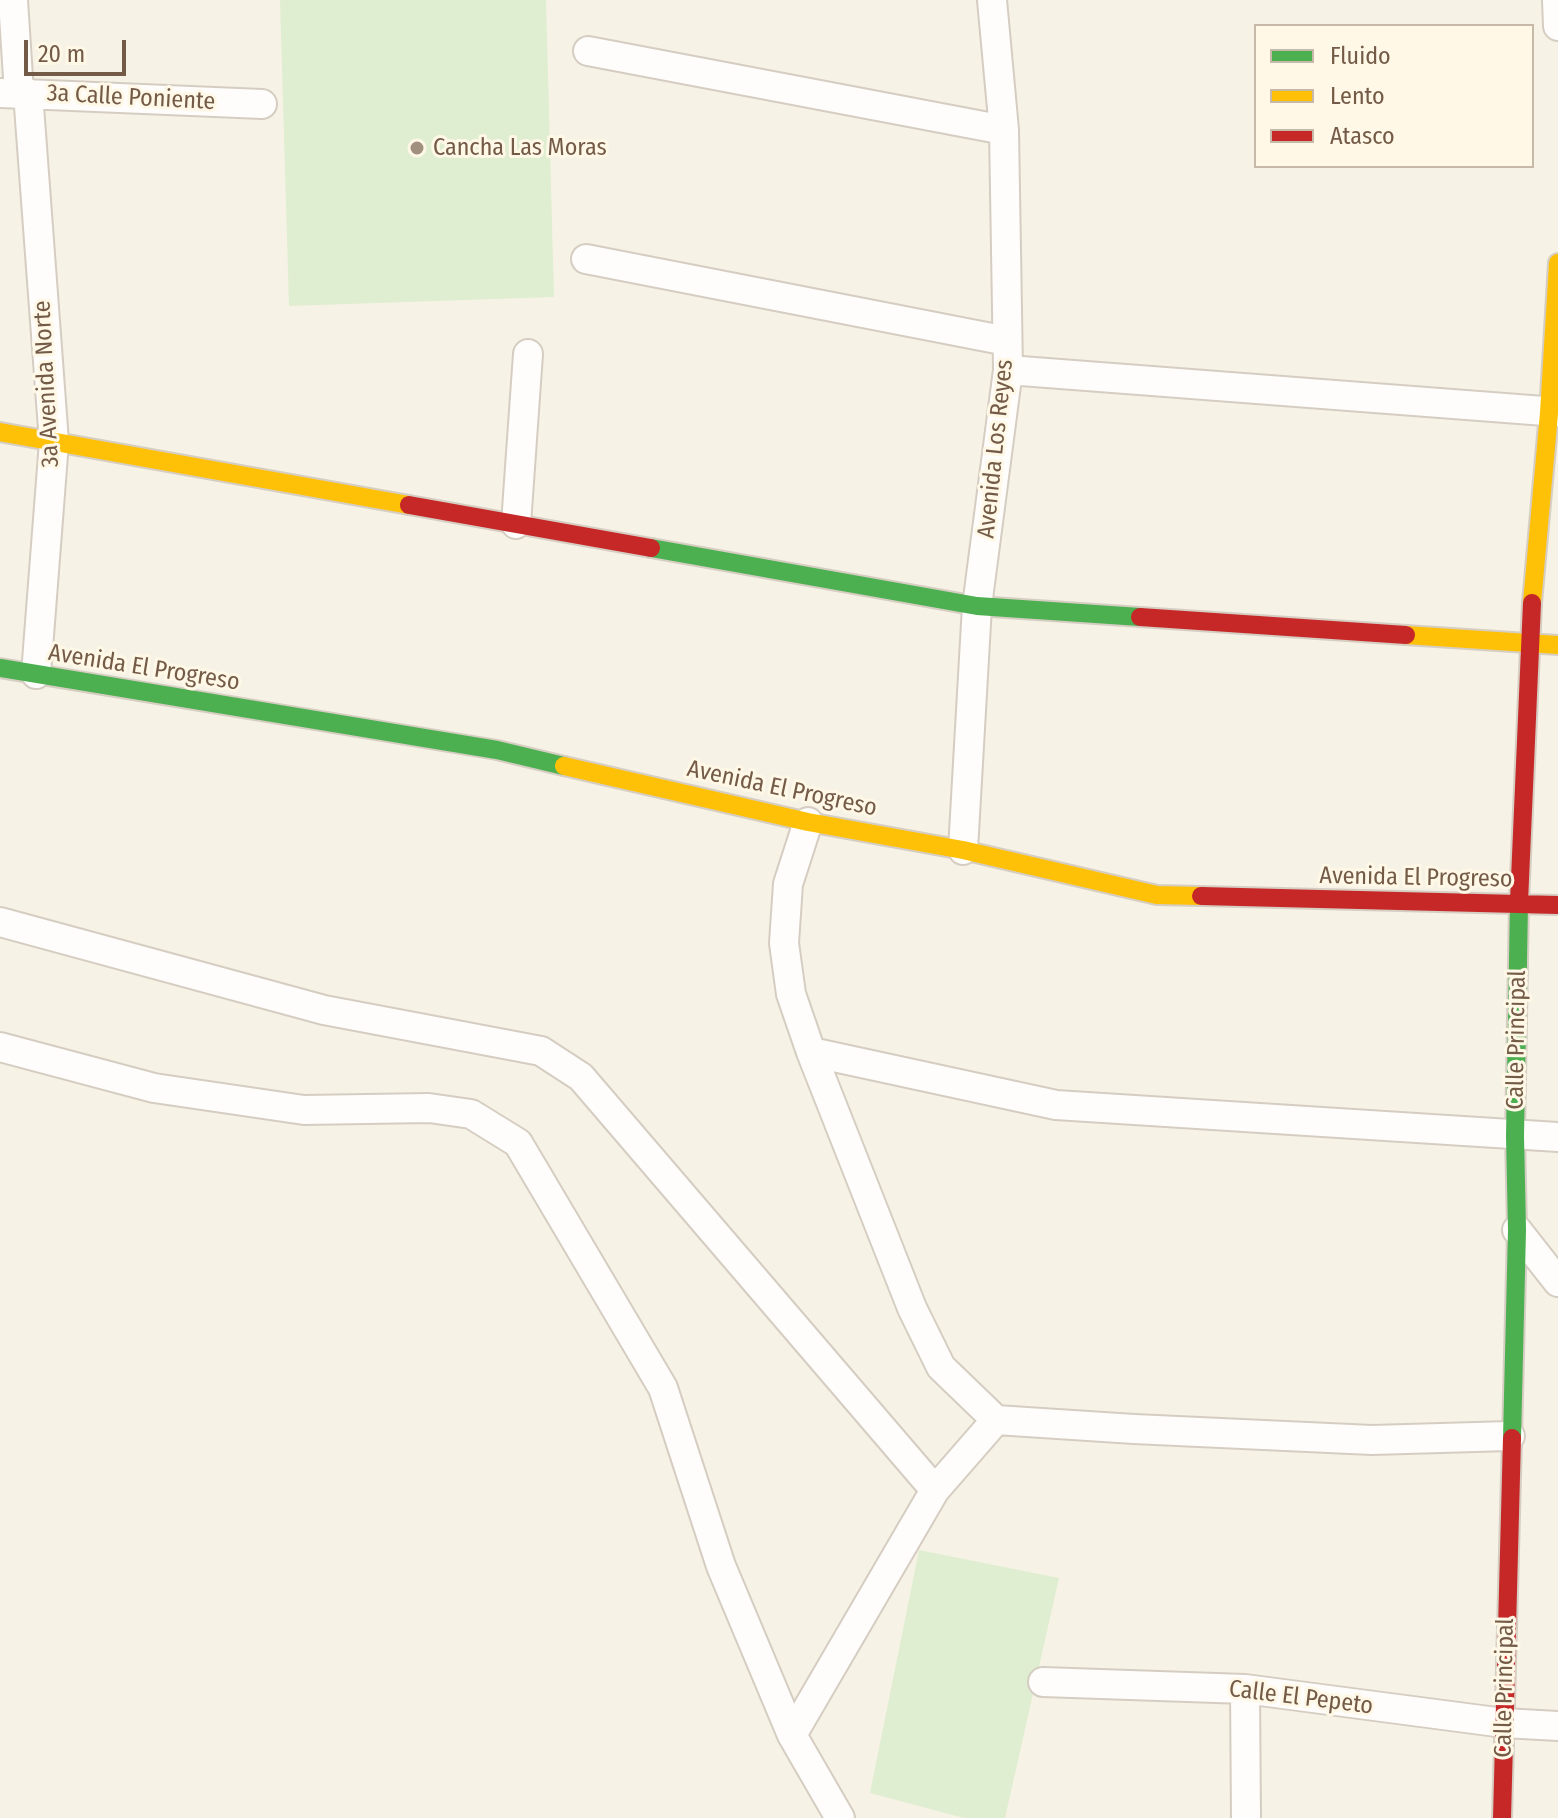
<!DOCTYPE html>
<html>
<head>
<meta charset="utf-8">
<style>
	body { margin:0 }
	#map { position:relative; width:1558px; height:1818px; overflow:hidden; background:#f7f2e6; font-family:"Fira Sans Condensed",sans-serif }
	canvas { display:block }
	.legend { position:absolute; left:1254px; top:24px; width:280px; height:144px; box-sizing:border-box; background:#fff8e7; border:2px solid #c7b9a7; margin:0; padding:10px 14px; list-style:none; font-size:24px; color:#745b47 }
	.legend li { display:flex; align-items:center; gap:16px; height:40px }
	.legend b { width:40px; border:2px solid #c7b9a7 }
	.scale { position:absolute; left:24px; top:40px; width:102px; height:36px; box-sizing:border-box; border:4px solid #745b47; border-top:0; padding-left:10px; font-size:24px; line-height:28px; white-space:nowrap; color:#745b47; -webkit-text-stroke:6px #fff8e7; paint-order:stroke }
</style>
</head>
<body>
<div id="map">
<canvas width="1558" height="1818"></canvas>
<ul class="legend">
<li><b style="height:10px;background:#4caf50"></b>Fluido</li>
<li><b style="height:10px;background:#ffc107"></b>Lento</li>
<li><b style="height:10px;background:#c62828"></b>Atasco</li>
</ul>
<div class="scale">20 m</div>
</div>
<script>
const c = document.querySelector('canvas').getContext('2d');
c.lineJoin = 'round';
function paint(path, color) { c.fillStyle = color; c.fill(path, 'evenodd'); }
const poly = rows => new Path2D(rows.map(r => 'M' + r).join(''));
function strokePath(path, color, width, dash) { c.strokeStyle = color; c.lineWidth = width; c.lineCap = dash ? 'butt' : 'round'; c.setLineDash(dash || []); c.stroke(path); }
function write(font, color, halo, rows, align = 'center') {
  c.font = font + ' "Fira Sans Condensed",sans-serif'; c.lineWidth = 6; c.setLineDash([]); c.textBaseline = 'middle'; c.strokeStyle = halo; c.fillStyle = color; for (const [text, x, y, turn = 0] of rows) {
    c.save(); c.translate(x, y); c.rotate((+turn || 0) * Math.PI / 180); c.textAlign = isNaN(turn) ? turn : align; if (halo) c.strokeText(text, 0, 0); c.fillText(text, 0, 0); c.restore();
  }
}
const green = poly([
	[280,0,546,0,554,297,289,306],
	[919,1550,1059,1578,1005,1818,964,1818,870,1793]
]);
const street = poly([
	[13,0,19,93],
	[1557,0,1558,26],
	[588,51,1004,130],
	[0,93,262,104],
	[28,93,54,442,36,674],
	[586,259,1007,341],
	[1008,370,1558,412],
	[516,524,528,354],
	[808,822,788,884,784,943,791,994,811,1052,912,1308,941,1367,996,1420],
	[963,850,977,606,1008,370,1004,130,992,0],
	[0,922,324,1010,541,1051,581,1077,935,1490],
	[0,1047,154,1088,304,1110,429,1108,471,1114,518,1143,663,1388,721,1566,792,1735,840,1818],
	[811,1052,1056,1105,1558,1137],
	[1517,1230,1558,1282],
	[1043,1682,1245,1689,1504,1723,1558,1726],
	[1245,1689,1246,1818],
	[792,1735,935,1490,996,1420,1134,1429,1372,1440,1510,1436]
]);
const fast = poly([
	[651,548,977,606,1140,617],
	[0,668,497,750,564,766],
	[1512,1438,1517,1230,1515,1136,1519,902]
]);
const slow = poly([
	[0,432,409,505],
	[1532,603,1549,413,1558,263],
	[1406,635,1558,645],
	[564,766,808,822,963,850,1157,895,1201,896]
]);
const jam = poly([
	[409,505,651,548],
	[1140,617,1406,635],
	[1201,896,1558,905],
	[1519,902,1532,603],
	[1502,1818,1512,1438]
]);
const markers = [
	[417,148,8,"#a2907f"]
];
const streetNames = [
	["3a Calle Poniente",131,98,3],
	["3a Avenida Norte",47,384,-93],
	["Avenida Los Reyes",996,449,-84],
	["Avenida El Progreso",144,668,9],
	["Avenida El Progreso",782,789,12],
	["Avenida El Progreso",1416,878,1],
	["Calle Principal",1517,1040,-89],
	["Calle Principal",1505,1688,-89],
	["Calle El Pepeto",1301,1698,7]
];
const poiNames = [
	["Cancha Las Moras",433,148]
];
paint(green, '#dfeed0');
strokePath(street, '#d6cdc2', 32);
strokePath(fast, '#d6cec3', 22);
strokePath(slow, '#d6cec3', 22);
strokePath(jam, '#d6cec3', 22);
strokePath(street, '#fefdfb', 28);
strokePath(fast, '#4caf50', 18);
strokePath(slow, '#ffc107', 18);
strokePath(jam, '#c62828', 18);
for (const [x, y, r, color] of markers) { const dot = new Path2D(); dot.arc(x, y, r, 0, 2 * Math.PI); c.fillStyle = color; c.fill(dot); strokePath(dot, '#fff8e7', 3); }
write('24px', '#745b47', '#fff8e7', streetNames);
write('24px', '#745b47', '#fff8e7', poiNames, 'left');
</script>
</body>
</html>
